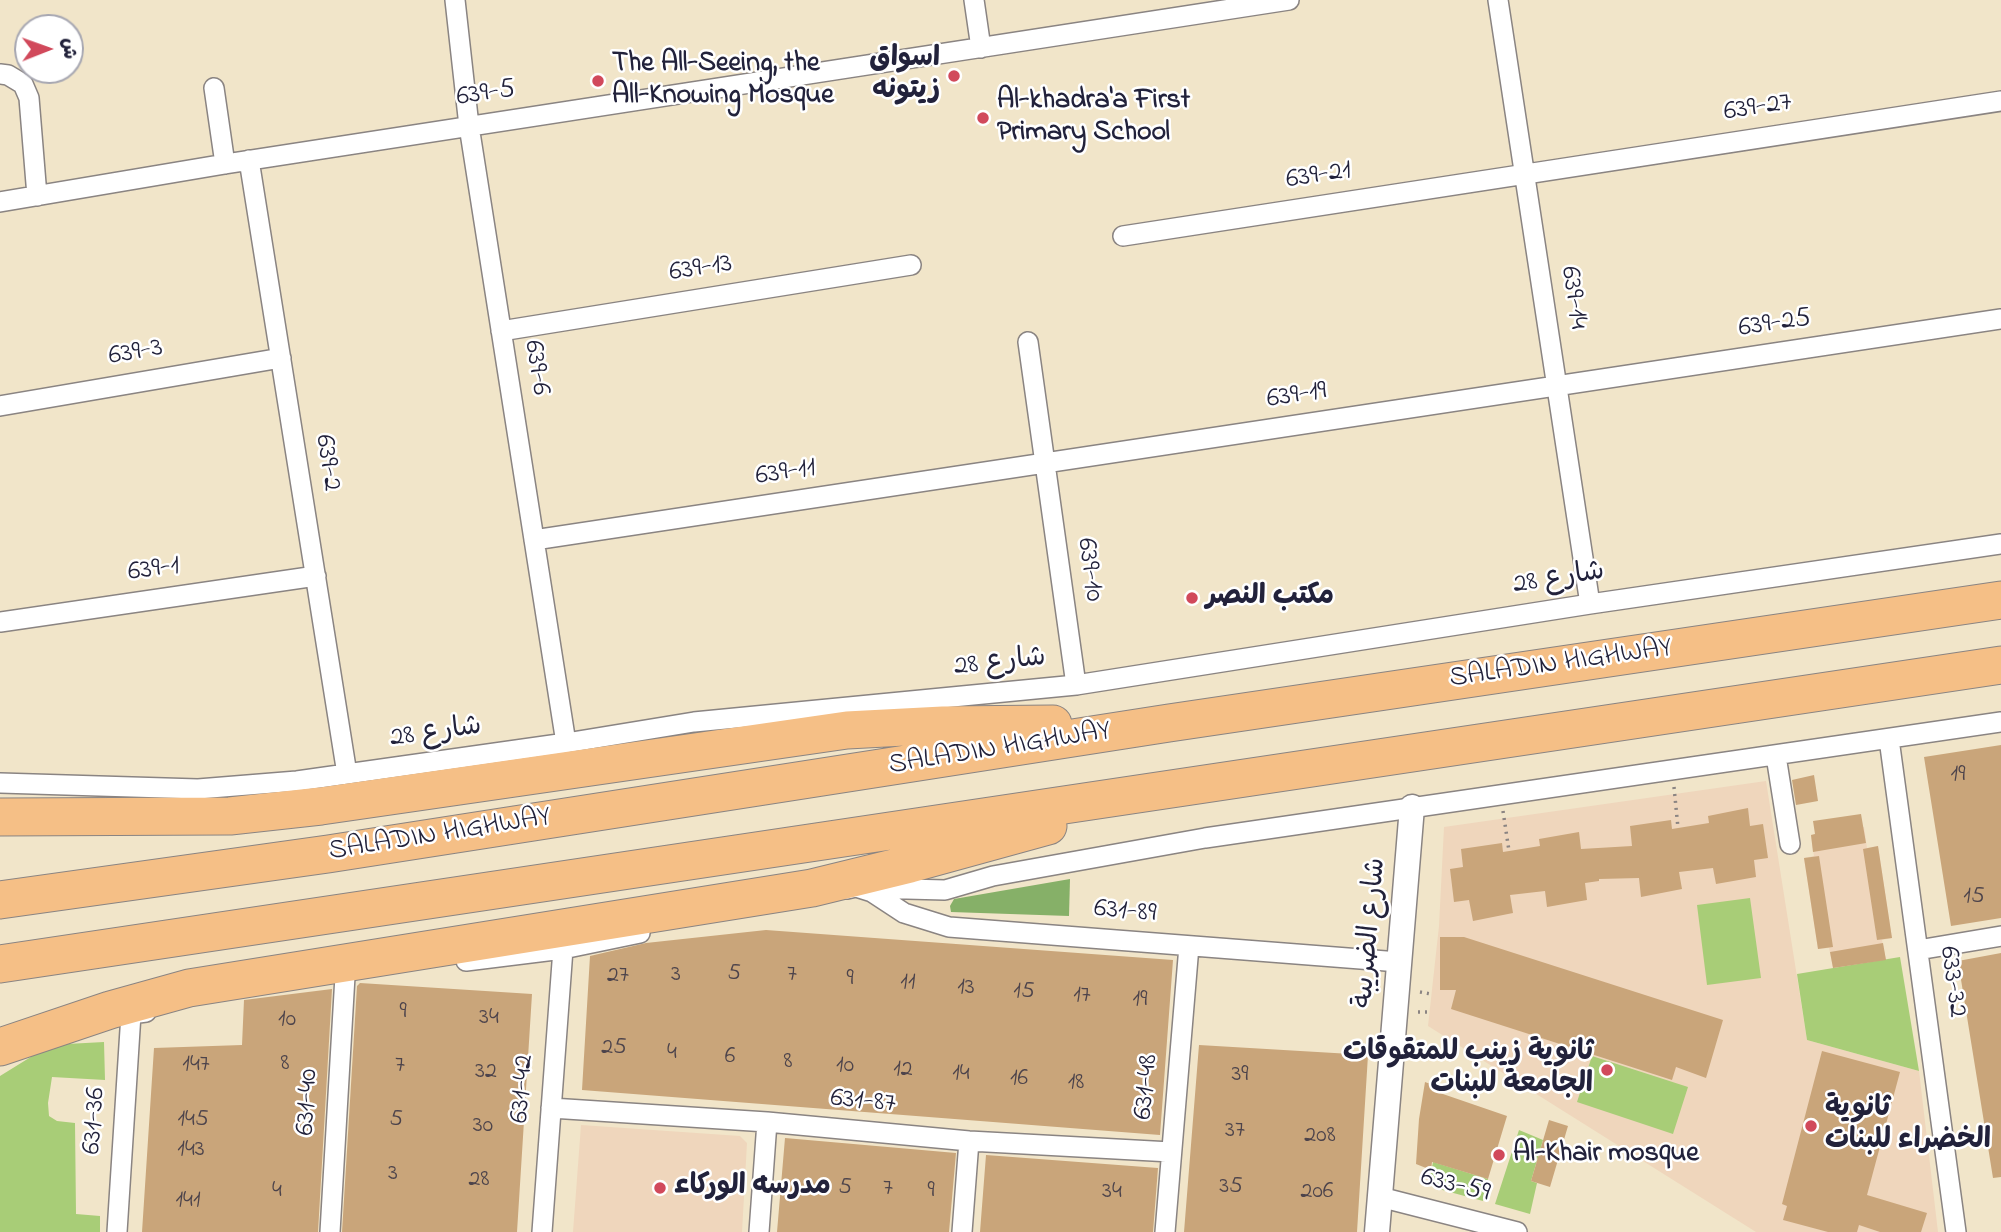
<!DOCTYPE html>
<html>
<head>
<meta charset="utf-8">
<style>
	body { margin:0 }
	#map { position:relative; width:2001px; height:1232px; overflow:hidden; background:#f1e5c9; font-family:"Indie Flower","Playpen Sans Arabic",sans-serif }
	canvas { display:block }
	.north { position:absolute; left:14px; top:14px; width:70px; height:70px; box-sizing:border-box; background:#fff; border:2px solid #a7a7b1; border-radius:50%; rotate:89deg; font-size:19px; font-weight:700; line-height:28px; text-align:center; color:#22223b }
	.north::after { content:''; display:block; margin:auto; width:24px; height:32px; background:#d1495b; clip-path:polygon(50% 0,100% 100%,50% 72%,0 100%) }
</style>
</head>
<body>
<div id="map">
<canvas width="2001" height="1232"></canvas>
<div class="north">ش</div>
</div>
<script>
const c = document.querySelector('canvas').getContext('2d');
c.lineJoin = 'round';
function paint(path, color) { c.fillStyle = color; c.fill(path, 'evenodd'); }
const poly = rows => new Path2D(rows.map(r => 'M' + r).join(''));
function strokePath(path, color, width, dash) { c.strokeStyle = color; c.lineWidth = width; c.lineCap = dash ? 'butt' : 'round'; c.setLineDash(dash || []); c.stroke(path); }
function write(font, color, halo, rows, align = 'center') {
  c.font = font + ' "Indie Flower","Playpen Sans Arabic",sans-serif'; c.lineWidth = 5; c.setLineDash([]); c.textBaseline = 'middle'; c.strokeStyle = halo; c.fillStyle = color; for (const [text, x, y, turn = 0] of rows) {
    c.save(); c.translate(x, y); c.rotate((+turn || 0) * Math.PI / 180); c.textAlign = isNaN(turn) ? turn : align; if (halo) c.strokeText(text, 0, 0); c.fillText(text, 0, 0); c.restore();
  }
}
const built = poly([
	[1766,781,1807,1040,1919,1071,1938,1232,1756,1232,1428,1026,1439,926,1444,827],
	[1864,827,1867,848,1878,846,1892,938,1882,940,1886,960,1833,968,1829,948,1818,949,1804,858,1814,856,1811,835],
	[581,1125,740,1136,747,1143,742,1232,573,1232]
]);
const green = poly([
	[1750,898,1761,978,1707,985,1697,905],
	[1900,957,1919,1071,1807,1040,1797,974],
	[104,1042,105,1080,52,1077,48,1103,49,1116,57,1121,75,1123,76,1214,100,1216,100,1232,0,1232,0,1076,34,1055,67,1044],
	[1592,1056,1688,1087,1673,1134,1577,1102],
	[1519,1130,1543,1140,1531,1181,1537,1183,1530,1214,1495,1204],
	[1433,1162,1488,1179,1483,1201,1435,1188,1430,1177]
]);
const forest = poly([
	[1070,879,1069,916,951,912,950,906,954,899]
]);
const building = poly([
	[2001,745,2001,918,1951,926,1924,757],
	[1814,775,1818,801,1796,805,1792,780],
	[1748,808,1750,826,1763,824,1768,858,1754,860,1756,877,1716,884,1713,868,1679,872,1682,889,1641,897,1639,878,1599,879,1599,881,1585,883,1587,900,1547,907,1545,891,1510,895,1513,913,1473,921,1469,900,1454,902,1450,869,1463,867,1461,849,1502,843,1503,852,1540,846,1539,839,1579,832,1581,849,1632,846,1630,826,1671,820,1672,829,1709,823,1708,816],
	[1861,814,1866,843,1813,852,1811,835,1815,834,1813,821],
	[1878,846,1892,938,1877,940,1863,849],
	[1819,856,1833,947,1818,949,1804,858],
	[766,930,1173,960,1160,1135,582,1090,590,956,646,943],
	[1440,937,1464,937,1723,1020,1706,1078,1676,1067,1672,1080,1451,1009,1456,990,1440,990],
	[1883,943,1886,960,1833,968,1830,952],
	[2001,953,2001,1177,1993,1178,1958,961],
	[360,983,532,994,517,1232,342,1232,357,986],
	[332,989,318,1232,142,1232,154,1048,242,1045,244,1000],
	[1199,1045,1368,1055,1357,1232,1184,1232],
	[1822,1051,1900,1072,1867,1195,1927,1213,1921,1232,1880,1232,1859,1225,1857,1232,1828,1232,1783,1220,1787,1206,1782,1204],
	[1425,1082,1441,1088,1440,1093,1507,1116,1488,1179,1432,1162,1431,1170,1416,1164,1419,1119],
	[1549,1120,1568,1126,1550,1187,1531,1181],
	[785,1138,956,1153,949,1232,777,1232],
	[986,1155,1158,1168,1153,1232,980,1232]
]);
const path = poly([
	[1674,787,1678,828],
	[1503,811,1509,851],
	[1420,992,1431,994],
	[1418,1012,1430,1012]
]);
const minor = poly([
	[455,0,469,126,566,743],
	[974,0,981,48],
	[1498,0,1590,604],
	[0,74,8,75,23,84,29,98,37,196],
	[214,88,225,164],
	[249,160,347,774],
	[0,202,225,164,1289,0],
	[1123,236,2001,101],
	[501,331,911,265],
	[1028,342,1076,685],
	[0,406,281,358],
	[534,540,2001,319],
	[0,622,316,576],
	[1889,739,1956,1232],
	[1776,756,1790,844],
	[0,783,198,789,297,781,566,743,694,722,1076,685,1590,604,2001,544],
	[868,888,945,890,993,876,1205,838,2001,722],
	[847,889,856,887,872,892,904,913,949,927,1399,962],
	[1918,950,2001,936],
	[466,961,563,949,640,933],
	[551,1108,767,1122,969,1141,1171,1152],
	[1380,1197,1517,1232],
	[117,1232,131,1014,146,1012],
	[330,1232,345,976],
	[542,1232,563,949],
	[759,1232,767,1122],
	[962,1232,969,1141],
	[1165,1232,1189,946]
]);
const tertiary = poly([
	[1377,1232,1412,807]
]);
const motorway = poly([
	[0,817,230,816,321,806,847,730,943,725,1053,724],
	[0,900,328,854,1169,723,2001,600],
	[0,964,2001,665],
	[0,1047,110,1010,189,988,812,888,910,864,1048,826]
]);
const markers = [
	[954,76,7,"#d1495b"],
	[598,81,7,"#d1495b"],
	[983,118,7,"#d1495b"],
	[1192,598,7,"#d1495b"],
	[1607,1070,7,"#d1495b"],
	[1811,1126,7,"#d1495b"],
	[1499,1155,7,"#d1495b"],
	[660,1188,7,"#d1495b"]
];
const numberNames = [
	["19",1958,776],
	["15",1974,898],
	["5",734,975],
	["3",676,976],
	["7",792,976],
	["27",618,977],
	["9",850,980],
	["11",908,984],
	["13",966,989],
	["15",1024,993],
	["17",1082,997],
	["19",1140,1001],
	["9",403,1013],
	["34",489,1019],
	["10",287,1021],
	["25",614,1049],
	["4",672,1054],
	["6",730,1058],
	["8",788,1063],
	["8",285,1065],
	["147",196,1066],
	["7",400,1067],
	["10",845,1067],
	["12",903,1071],
	["32",486,1073],
	["14",961,1075],
	["39",1240,1076],
	["16",1019,1080],
	["18",1076,1084],
	["145",193,1121],
	["5",396,1121],
	["30",483,1127],
	["37",1235,1132],
	["208",1320,1137],
	["143",191,1151],
	["3",393,1175],
	["28",479,1181],
	["35",1231,1188],
	["5",845,1189],
	["7",888,1190],
	["4",277,1192],
	["9",931,1192],
	["34",1112,1193],
	["206",1317,1193],
	["141",188,1202]
];
const poiNames = [
	["اسواق",940,60,"right"],
	["زيتونه",940,92,"right"],
	["The All-Seeing, the",612,65],
	["All-Knowing Mosque",612,97],
	["Al-khadra'a First",997,102],
	["Primary School",997,134],
	["مكتب النصر",1206,598],
	["ثانوية زينب للمتقوقات",1593,1054,"right"],
	["الجامعة للبنات",1593,1086,"right"],
	["ثانوية",1825,1110],
	["الخضراء للبنات",1825,1142],
	["Al-Khair mosque",1513,1155],
	["مدرسه الوركاء",674,1188]
];
const streetNames = [
	["639-5",486,95,-9],
	["639-27",1758,109,-9],
	["639-21",1319,177,-9],
	["639-13",701,270,-9],
	["639-14",1572,298,81],
	["639-25",1775,325,-9],
	["639-3",136,354,-10],
	["639-6",535,368,81],
	["639-19",1297,397,-9],
	["639-2",326,463,81],
	["639-11",786,474,-9],
	["639-10",1088,570,82],
	["639-1",154,571,-8],
	["شارع 28",1559,580,-9],
	["شارع 28",1000,664,-6],
	["SALADIN HIGHWAY",1561,665,-8],
	["شارع 28",436,734,-8],
	["SALADIN HIGHWAY",1000,750,-9],
	["SALADIN HIGHWAY",440,836,-9],
	["631-89",1125,913,5],
	["شارع الضريبة",1372,933,-85],
	["633-32",1951,982,82],
	["631-48",1148,1087,-85],
	["631-42",524,1089,-86],
	["631-40",309,1102,-87],
	["631-87",863,1103,5],
	["631-36",96,1121,-86],
	["633-59",1455,1187,14]
];
paint(built, '#efd6bc');
paint(green, '#a8cd77');
paint(forest, '#86b068');
paint(building, '#c9a57a');
strokePath(minor, '#8a8482', 22);
strokePath(tertiary, '#8a8482', 27);
strokePath(motorway, '#8a8482', 39);
strokePath(path, '#8a8482', 3.5, [2, 5]);
strokePath(minor, '#fff', 19);
strokePath(tertiary, '#fff', 24);
strokePath(motorway, '#f5bf86', 37);
for (const [x, y, r, color] of markers) { const dot = new Path2D(); dot.arc(x, y, r, 0, 2 * Math.PI); c.fillStyle = color; c.fill(dot); strokePath(dot, '#fff', 2.5); }
write('24px', '#4c434b', null, numberNames);
write('bold 28px', '#22223b', '#fff', poiNames, 'left');
write('28px', '#22223b', '#fff', streetNames);
</script>
</body>
</html>
